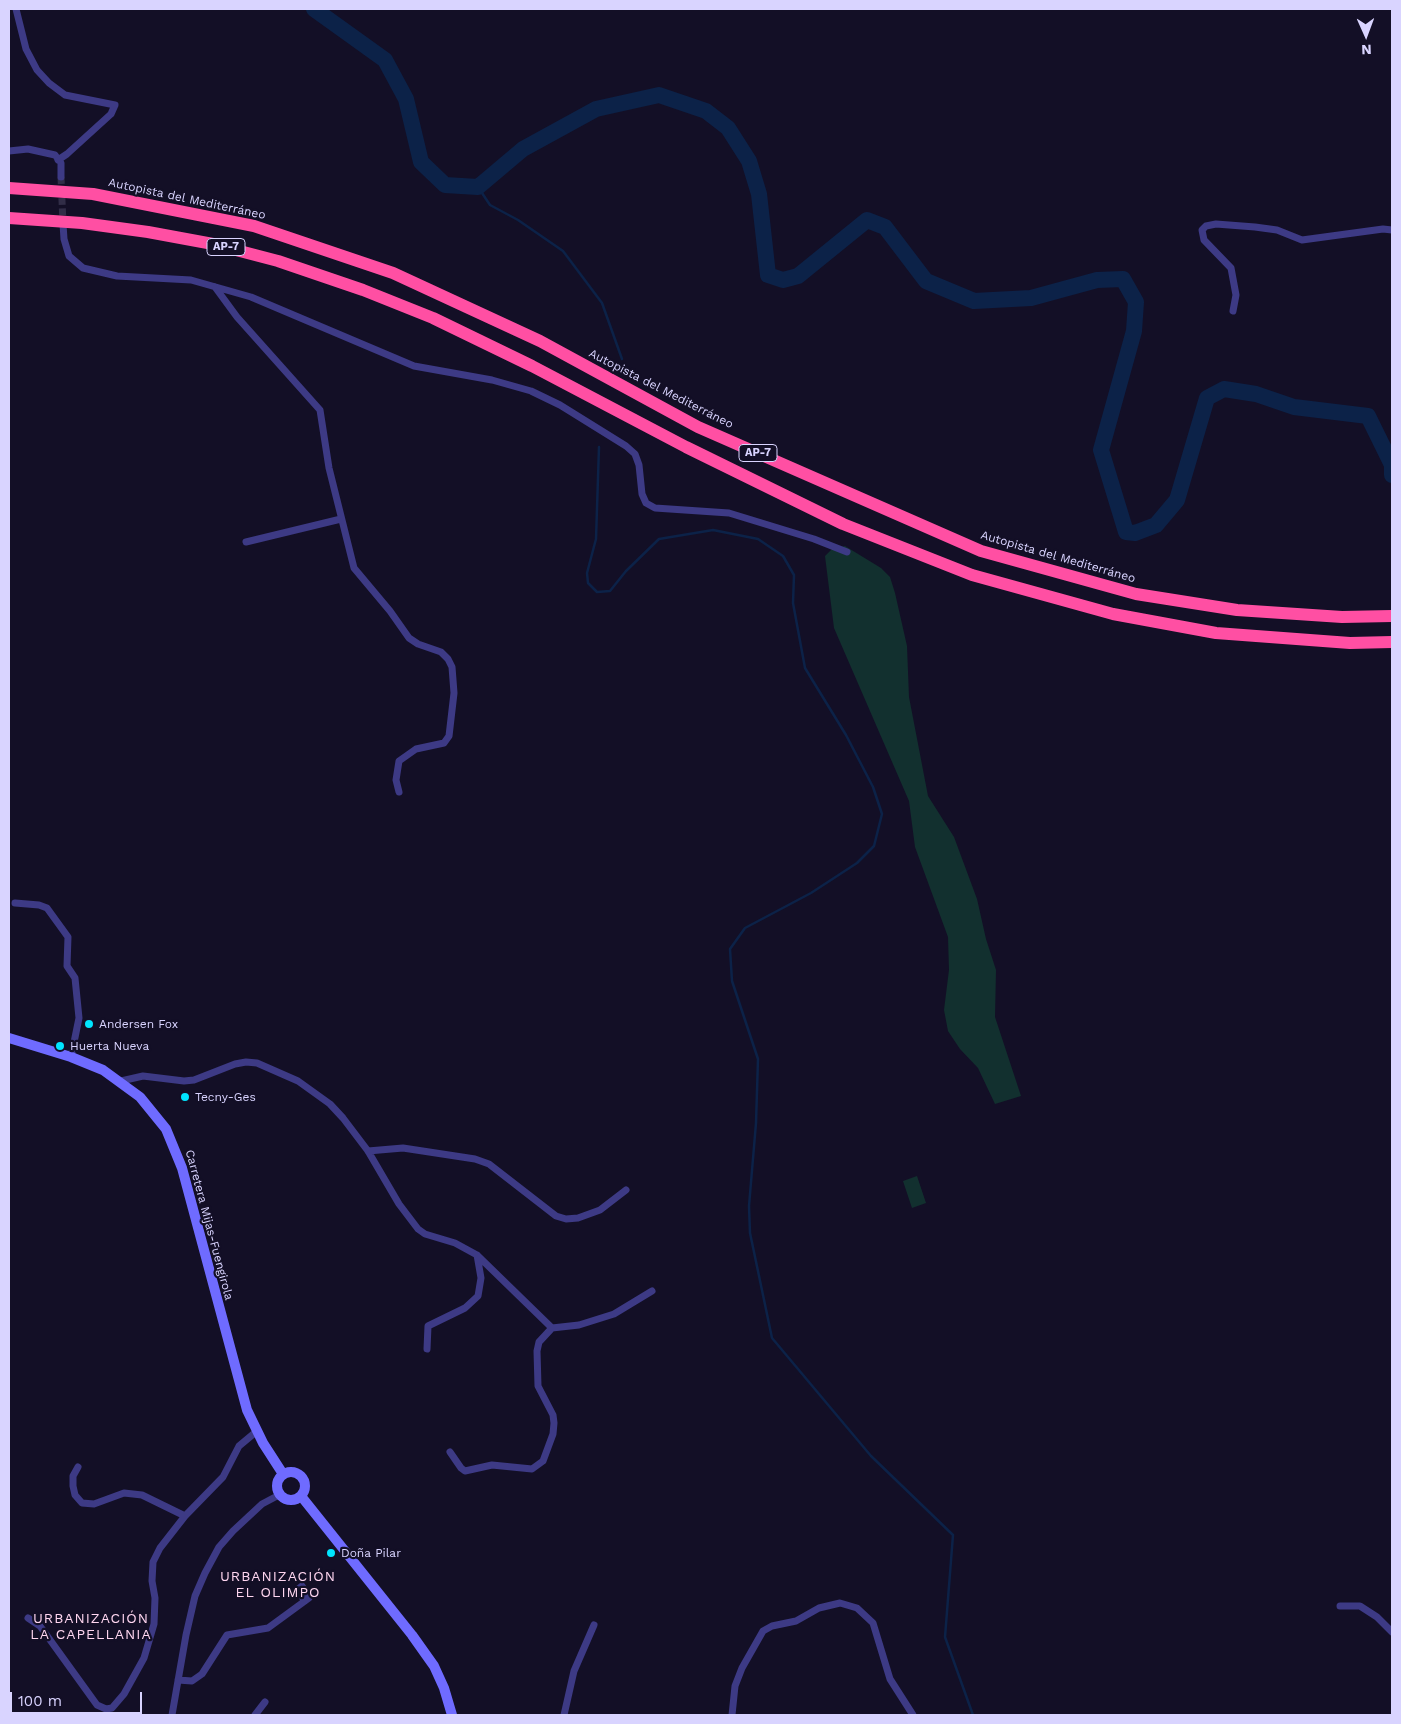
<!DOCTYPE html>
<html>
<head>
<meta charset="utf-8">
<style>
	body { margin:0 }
	#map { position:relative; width:1401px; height:1724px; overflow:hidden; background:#130f26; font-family:"Work Sans",sans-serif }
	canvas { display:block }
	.frame { position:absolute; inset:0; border:10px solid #d9d4ff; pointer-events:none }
	.north { position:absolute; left:1341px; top:10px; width:50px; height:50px; -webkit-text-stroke:4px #130f26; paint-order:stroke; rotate:178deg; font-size:14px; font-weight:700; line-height:20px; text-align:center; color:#d9d4ff }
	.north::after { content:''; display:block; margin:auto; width:18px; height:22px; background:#d9d4ff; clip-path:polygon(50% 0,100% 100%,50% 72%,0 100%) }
	.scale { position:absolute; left:10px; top:1692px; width:132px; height:22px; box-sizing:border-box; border:2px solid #d9d4ff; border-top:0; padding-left:6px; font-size:15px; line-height:18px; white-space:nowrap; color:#d9d4ff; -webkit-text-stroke:4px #130f26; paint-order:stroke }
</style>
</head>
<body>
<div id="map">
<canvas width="1401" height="1724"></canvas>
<div class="frame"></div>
<div class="north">N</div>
<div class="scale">100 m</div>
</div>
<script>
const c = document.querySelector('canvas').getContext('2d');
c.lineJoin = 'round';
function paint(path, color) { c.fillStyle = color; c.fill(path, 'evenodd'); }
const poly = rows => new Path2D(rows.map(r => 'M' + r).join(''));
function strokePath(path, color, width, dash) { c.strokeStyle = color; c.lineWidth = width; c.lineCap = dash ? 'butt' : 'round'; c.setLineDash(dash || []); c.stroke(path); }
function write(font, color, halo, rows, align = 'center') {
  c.font = font + ' "Work Sans",sans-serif'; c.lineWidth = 4.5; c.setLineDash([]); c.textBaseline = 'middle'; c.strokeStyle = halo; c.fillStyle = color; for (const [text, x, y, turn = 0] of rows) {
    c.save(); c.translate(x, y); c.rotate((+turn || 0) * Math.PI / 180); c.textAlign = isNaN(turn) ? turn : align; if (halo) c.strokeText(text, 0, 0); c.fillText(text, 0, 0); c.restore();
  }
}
const green = poly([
	[845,546,881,568,890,577,895,593,907,646,909,697,928,796,954,837,977,899,986,939,996,970,995,1017,1021,1096,995,1104,978,1068,960,1049,948,1031,944,1010,949,970,948,937,915,847,909,801,834,628,825,556,832,549],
	[917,1176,926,1203,912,1208,903,1181]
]);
const stream = poly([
	[478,187,490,205,518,220,563,251,602,303,622,359],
	[599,447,596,539,587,573,588,583,597,592,610,591,626,571,659,539,713,530,758,539,783,556,794,575,793,603,805,668,846,735,873,787,882,814,874,846,857,863,811,893,745,928,730,949,732,981,758,1059,756,1123,749,1206,750,1233,772,1338,871,1456,953,1535,945,1637,973,1715]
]);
const river = poly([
	[314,9,385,60,406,99,421,162,445,185,478,187,523,149,596,109,659,95,706,111,728,128,749,161,759,194,768,275,783,280,798,276,867,220,885,227,926,281,974,301,1031,298,1097,280,1123,279,1136,302,1134,331,1101,450,1126,532,1135,533,1156,525,1177,500,1207,398,1224,389,1256,394,1294,407,1368,416,1392,465,1392,475]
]);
const streetTunnel = poly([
	[61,177,63,224]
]);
const street = poly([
	[16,9,26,49,37,70,49,83,65,95,115,105,111,114,67,154,58,160],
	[9,151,28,149,55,155,61,163,61,177],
	[63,224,64,239,69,256,83,268,117,276,191,280,251,297,414,366,492,380,531,391,560,405,626,446,635,454,639,465,642,494,646,503,655,508,729,513,814,539,847,552],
	[215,287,237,317,320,410,329,468,354,568,390,611,409,638,418,644,441,652,448,659,452,667,454,693,449,736,444,743,416,749,399,761,396,780,399,792],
	[1233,311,1236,295,1231,268,1204,240,1202,230,1206,226,1216,224,1255,227,1277,230,1302,240,1383,229,1392,230],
	[246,542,341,519],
	[15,903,39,905,47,908,68,937,67,966,75,978,79,1018,71,1057],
	[121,1081,143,1076,184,1081,194,1080,235,1064,246,1062,257,1063,298,1081,330,1104,343,1118,368,1151,399,1204,418,1229,425,1234,455,1243,477,1255,552,1328,579,1325,614,1314,652,1291],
	[368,1151,403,1148,475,1159,489,1164,556,1216,566,1219,578,1218,600,1210,626,1190],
	[427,1349,428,1326,465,1308,478,1296,481,1278,477,1255],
	[450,1452,461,1468,465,1471,492,1465,532,1469,543,1461,553,1434,554,1423,553,1415,538,1386,537,1351,539,1342,552,1328],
	[78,1467,73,1476,73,1486,75,1495,82,1503,94,1504,124,1493,142,1495,185,1516],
	[1340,1606,1360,1606,1377,1617,1392,1632],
	[28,1618,40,1626,97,1705,106,1709,112,1708,124,1694,144,1658,154,1624,155,1598,152,1581,153,1562,160,1548,185,1516,223,1477,239,1446,257,1431],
	[178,1680,192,1681,202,1674,227,1635,268,1628,309,1598,302,1586,297,1590,305,1601],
	[172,1715,186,1635,195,1596,205,1573,219,1547,233,1531,262,1504,279,1495],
	[255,1715,265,1702],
	[564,1715,574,1671,594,1625],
	[732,1715,735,1686,742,1668,763,1631,772,1626,796,1621,819,1608,840,1603,857,1608,873,1623,890,1679,913,1715]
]);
const secondary = poly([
	[9,1038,71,1057,103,1070,140,1097,166,1129,182,1168,247,1410,263,1443,283,1474],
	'277 1486a14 14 0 1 1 28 0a14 14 0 1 1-28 0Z',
	[301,1496,412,1635,434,1666,444,1688,452,1715]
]);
const highway = poly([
	[9,188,93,194,254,226,393,273,540,341,698,427,981,551,1136,594,1237,610,1342,617,1392,616],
	[9,218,82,223,148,232,213,244,278,261,363,290,433,318,532,366,686,447,843,524,972,575,1113,614,1216,633,1350,643,1392,642]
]);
const markers = [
	[89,1024,5,"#00e5ff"],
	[60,1046,5,"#00e5ff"],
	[185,1097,5,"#00e5ff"],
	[331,1553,5,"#00e5ff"]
];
const shields = [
	[226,247,38],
	[758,453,38]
];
const shieldNames = [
	["AP-7",226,247],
	["AP-7",758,453]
];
const streetNames = [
	["Autopista del Mediterráneo",187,199,12],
	["Autopista del Mediterráneo",661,389,27],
	["Autopista del Mediterráneo",1058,557,16],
	["Carretera Mijas-Fuengirola",209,1225,75]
];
const poiNames = [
	["Andersen Fox",99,1024],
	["Huerta Nueva",70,1046],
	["Tecny-Ges",195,1097],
	["Doña Pilar",341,1553]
];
const neighbourhoodNames = [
	["URBANIZACIÓN",278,1577],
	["EL OLIMPO",278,1593],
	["URBANIZACIÓN",91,1619],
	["LA CAPELLANIA",91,1635]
];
paint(green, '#12302f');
strokePath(stream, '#0c2248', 2.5);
strokePath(river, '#0c2248', 16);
strokePath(streetTunnel, '#312d47', 7, [7, 3.5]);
strokePath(street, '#3d3a85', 7);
strokePath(secondary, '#6f6bff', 10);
strokePath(highway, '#ff4fa3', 12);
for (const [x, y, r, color] of markers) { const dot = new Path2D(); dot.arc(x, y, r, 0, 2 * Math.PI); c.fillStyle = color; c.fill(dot); strokePath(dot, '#130f26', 2); }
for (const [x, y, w] of shields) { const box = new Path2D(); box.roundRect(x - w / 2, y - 8.5, w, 17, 4); c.fillStyle = '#130f26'; c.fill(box); strokePath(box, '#d9d4ff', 1); }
write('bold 11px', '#d9d4ff', null, shieldNames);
write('12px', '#d9d4ff', '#130f26', streetNames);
write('12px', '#d9d4ff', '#130f26', poiNames, 'left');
c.letterSpacing = '1px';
write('14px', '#ffd6f0', '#130f26', neighbourhoodNames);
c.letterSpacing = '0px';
</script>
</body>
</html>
